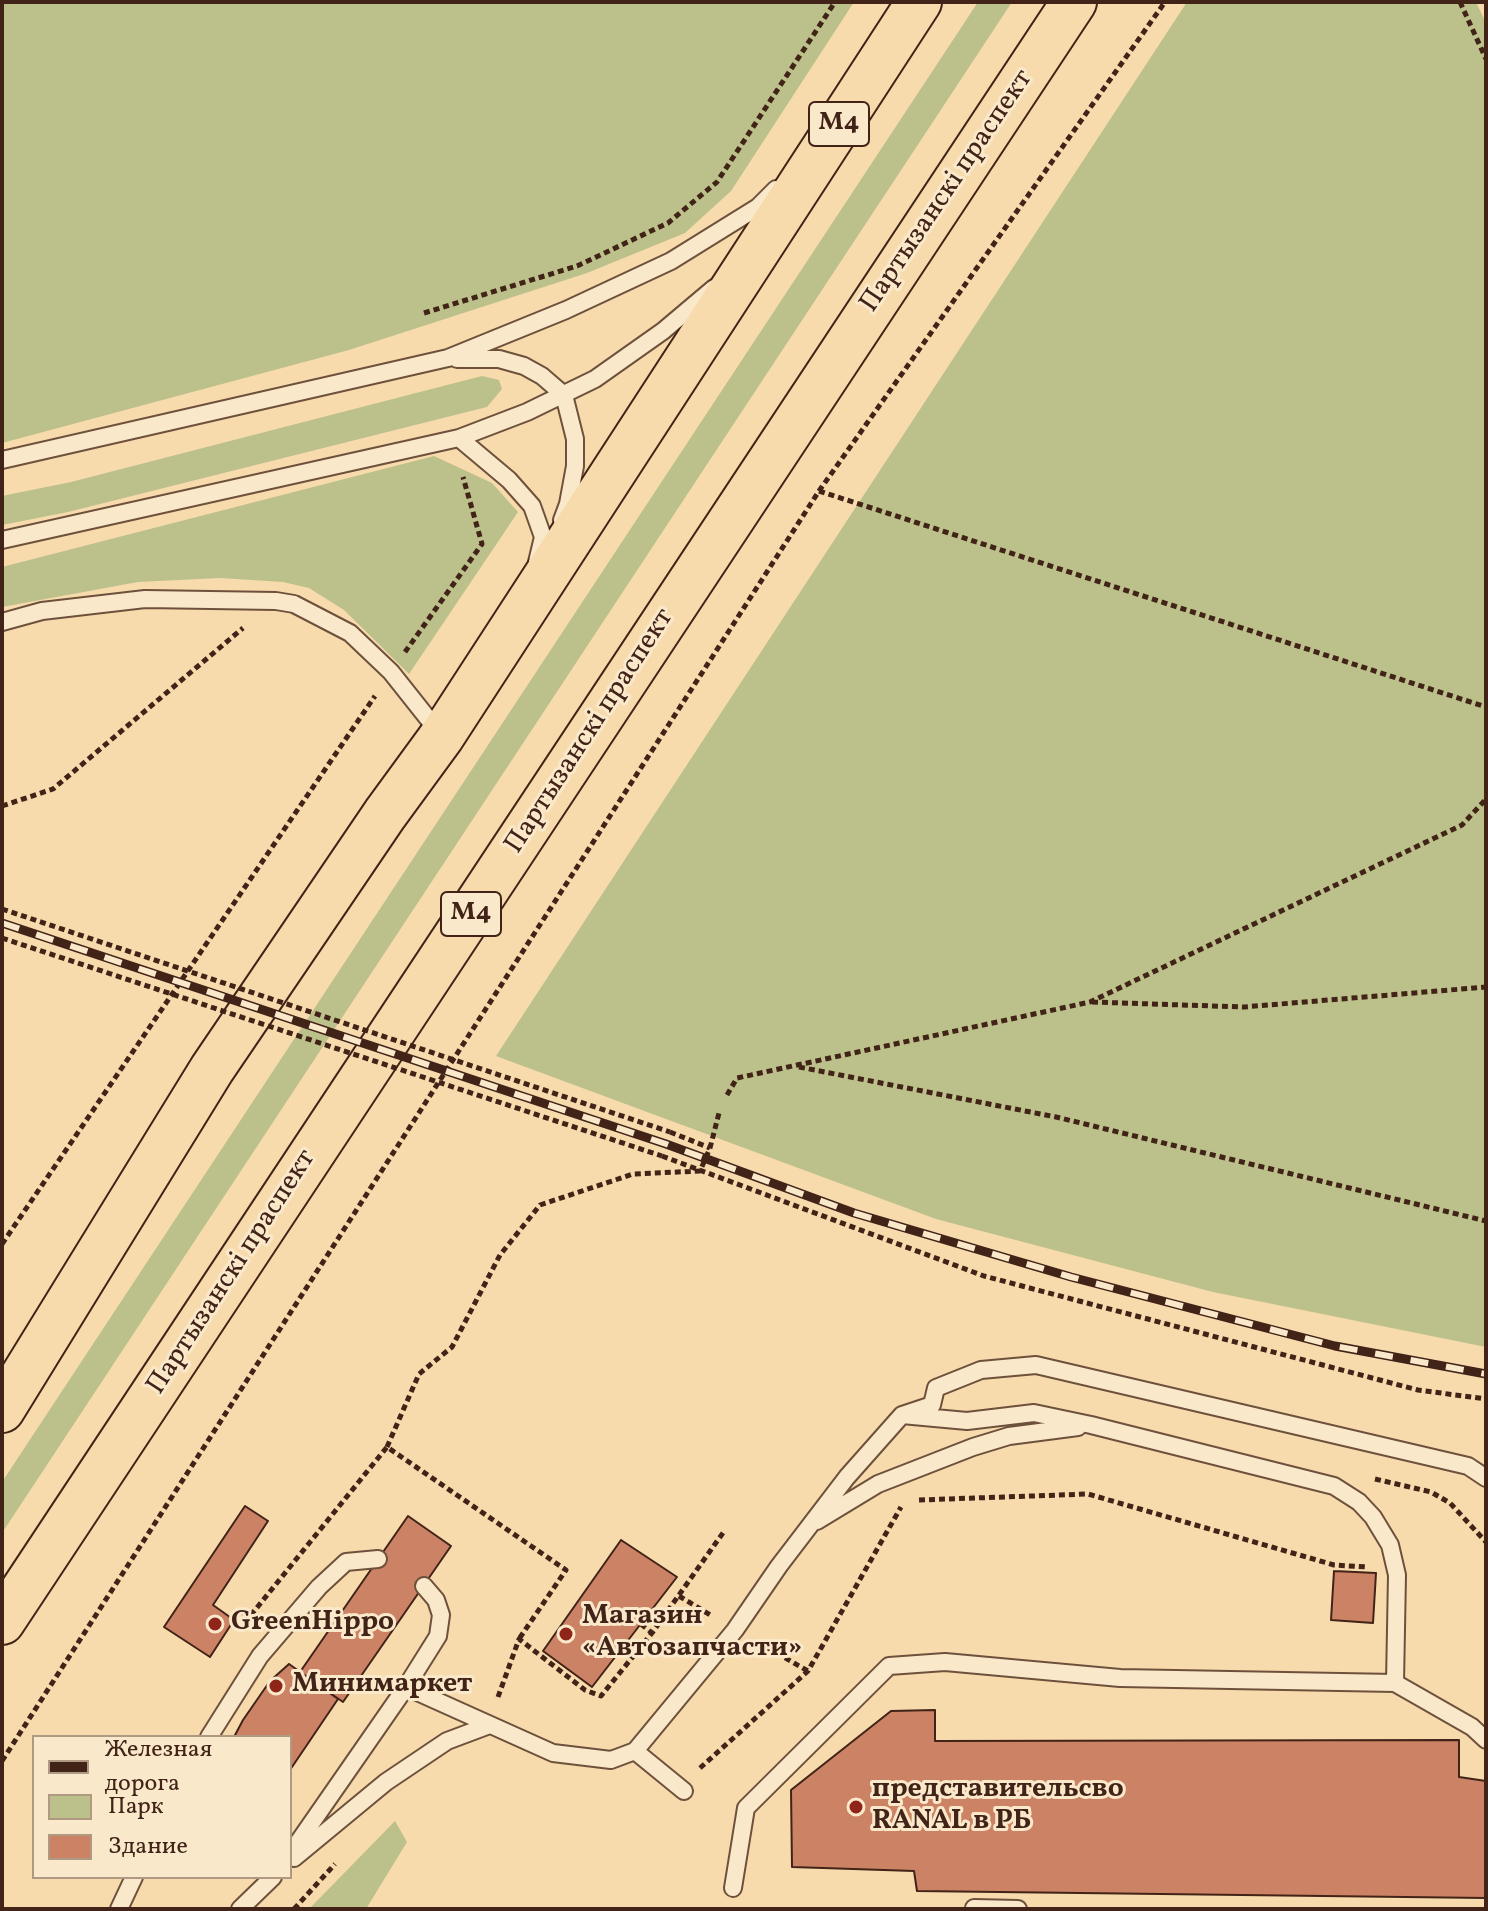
<!DOCTYPE html>
<html>
<head>
<meta charset="utf-8">
<style>
	body { margin:0 }
	#map { position:relative; width:1488px; height:1911px; overflow:hidden; background:#f7dbad; font-family:Vollkorn,serif }
	canvas { display:block }
	.frame { position:absolute; inset:0; border:4px solid #412317; pointer-events:none }
	.legend { position:absolute; left:32px; top:1735px; width:260px; height:144px; box-sizing:border-box; background:#fae8ca; border:2px solid #b09982; margin:0; padding:10px 14px; list-style:none; font-size:24px; color:#412317 }
	.legend li { display:flex; align-items:center; gap:16px; height:40px }
	.legend b { width:40px; border:2px solid #b09982 }
</style>
</head>
<body>
<div id="map">
<canvas width="1488" height="1911"></canvas>
<div class="frame"></div>
<ul class="legend">
<li><b style="height:10px;background:#412317"></b>Железная дорога</li>
<li><b style="height:22px;background:#bcc08a"></b>Парк</li>
<li><b style="height:22px;background:#cc8265"></b>Здание</li>
</ul>
</div>
<script>
const c = document.querySelector('canvas').getContext('2d');
c.lineJoin = 'round';
function paint(path, color) { c.fillStyle = color; c.fill(path, 'evenodd'); }
const poly = rows => new Path2D(rows.map(r => 'M' + r).join(''));
function strokePath(path, color, width, dash) { c.strokeStyle = color; c.lineWidth = width; c.lineCap = dash ? 'butt' : 'round'; c.setLineDash(dash || []); c.stroke(path); }
function write(font, color, halo, rows, align = 'center') {
  c.font = font + ' Vollkorn,serif'; c.lineWidth = 6; c.setLineDash([]); c.textBaseline = 'middle'; c.strokeStyle = halo; c.fillStyle = color; for (const [text, x, y, turn = 0] of rows) {
    c.save(); c.translate(x, y); c.rotate((+turn || 0) * Math.PI / 180); c.textAlign = isNaN(turn) ? turn : align; if (halo) c.strokeText(text, 0, 0); c.fillText(text, 0, 0); c.restore();
  }
}
const green = poly([
	[2,2,854,2,731,191,685,233,587,273,349,350,2,443],
	[978,2,1012,2,2,1533,2,1482],
	[1187,2,1476,2,1486,23,1486,1347,1213,1292,936,1219,496,1056],
	[482,376,499,380,502,389,487,407,68,512,2,525,2,496,71,482],
	[434,456,492,483,518,512,409,674,344,610,309,588,283,582,220,578,138,582,2,607,2,567],
	[395,1821,407,1842,366,1909,309,1909]
]);
const building = poly([
	[245,1506,268,1521,213,1605,234,1620,210,1657,164,1627,245,1506],
	[408,1516,451,1546,343,1702,300,1672,408,1516],
	[621,1540,677,1577,592,1687,543,1651,621,1540],
	[1334,1571,1376,1573,1373,1623,1331,1620,1334,1571],
	[289,1664,338,1699,290,1770,290,1737,234,1737,243,1720,270,1681,289,1664],
	[935,1710,935,1741,1459,1740,1459,1777,1486,1781,1486,1898,917,1891,914,1871,792,1867,791,1790,891,1711,935,1710]
]);
const path = poly([
	[1460,2,1486,59],
	[424,313,577,266,668,223,717,182,835,2],
	[819,491,1486,707],
	[405,652,482,544,463,477],
	[2,806,53,789,243,628],
	[1092,1002,1244,1007,1486,987],
	[799,1067,1056,1117,1486,1221],
	[727,1095,737,1078,1090,1002,1462,825,1486,799],
	[670,1132,710,1148],
	[662,1156,984,1276,1418,1390,1486,1399],
	[2,1244,375,696],
	[387,1447,419,1374,452,1347,500,1255,540,1205,633,1174,700,1171,710,1148,719,1113],
	[1375,1479,1431,1492,1450,1503,1486,1542],
	[919,1500,1088,1494,1334,1565,1367,1567],
	[679,1596,712,1616],
	[241,1612,251,1615,387,1447,566,1570,519,1639],
	[641,1624,652,1633],
	[759,1643,808,1671],
	[498,1697,519,1639,585,1690,601,1696,652,1633,725,1530],
	[2,1761,819,491,1165,2],
	[700,1768,808,1671,901,1507],
	[294,1909,335,1864]
]);
const service = poly([
	[457,359,499,359,524,366,542,376,564,395,575,439,575,466,568,504,562,520],
	[459,438,509,480,532,506,543,537,537,562],
	[2,460,448,358,566,310,671,261,758,207,776,189],
	[2,540,459,438,527,412,595,379,663,331,714,288],
	[2,622,42,611,145,599,276,601,294,604,350,633,391,672,441,735],
	[817,1521,878,1484,973,1447,1009,1436,1078,1427],
	[1395,1683,1472,1727,1486,1740],
	[406,1687,553,1753,611,1760,635,1751,735,1630,779,1566,847,1477,902,1415,932,1405,936,1388,981,1370,1036,1365,1468,1466,1486,1478],
	[209,1737,260,1656,319,1587,346,1562,378,1559],
	[635,1751,684,1791],
	[290,1854,406,1687,438,1636,441,1615,436,1600,424,1586],
	[294,1858,386,1782,447,1741,487,1726],
	[733,1888,746,1808,889,1666,945,1662,1120,1678,1395,1683,1397,1575,1390,1545,1373,1517,1359,1502,1334,1486,1091,1425,1034,1413,967,1421,902,1415],
	[974,1908,1018,1909],
	[119,1909,134,1877],
	[240,1909,273,1877]
]);
const trunk = poly([
	[2,1410,212,1069,385,814,442,736,919,2],
	[2,1622,1074,2]
]);
const rail = poly([
	[2,923,666,1144,854,1213,1071,1277,1335,1346,1486,1374]
]);
const pathBridge = poly([
	[2,909,670,1132],
	[2,938,662,1156]
]);
const markers = [
	[215,1624,8,"#8f2418"],
	[566,1634,8,"#8f2418"],
	[276,1686,8,"#8f2418"],
	[856,1807,8,"#8f2418"]
];
const shields = [
	[839,124,60],
	[471,914,60]
];
const shieldNames = [
	["М4",839,124],
	["М4",471,914]
];
const streetNames = [
	["Партызанскі праспект",948,192,-56],
	["Партызанскі праспект",591,732,-57],
	["Партызанскі праспект",233,1273,-57]
];
const poiNames = [
	["Магазин",582,1618],
	["«Автозапчасти»",582,1650],
	["GreenHippo",231,1624],
	["Минимаркет",292,1686],
	["представительсво",872,1791],
	["RANAL в РБ",872,1823]
];
paint(green, '#bcc08a');
paint(building, '#cc8265');
strokePath(building, '#412317', 2);
strokePath(service, '#6e513c', 20);
strokePath(trunk, '#412317', 48);
strokePath(path, '#412317', 5, [6, 4]);
strokePath(service, '#fae8ca', 16);
strokePath(trunk, '#f7dbad', 44);
strokePath(rail, '#412317', 9);
strokePath(rail, '#fae8ca', 6, [18]);
strokePath(pathBridge, '#412317', 5, [6, 4]);
for (const [x, y, r, color] of markers) { const dot = new Path2D(); dot.arc(x, y, r, 0, 2 * Math.PI); c.fillStyle = color; c.fill(dot); strokePath(dot, '#fae8ca', 3); }
for (const [x, y, w] of shields) { const box = new Path2D(); box.roundRect(x - w / 2, y - 22, w, 44, 6); c.fillStyle = '#fae8ca'; c.fill(box); strokePath(box, '#412317', 2); }
write('bold 26px', '#412317', null, shieldNames);
write('28px', '#412317', '#fae8ca', streetNames);
write('bold 28px', '#412317', '#fae8ca', poiNames, 'left');
</script>
</body>
</html>
